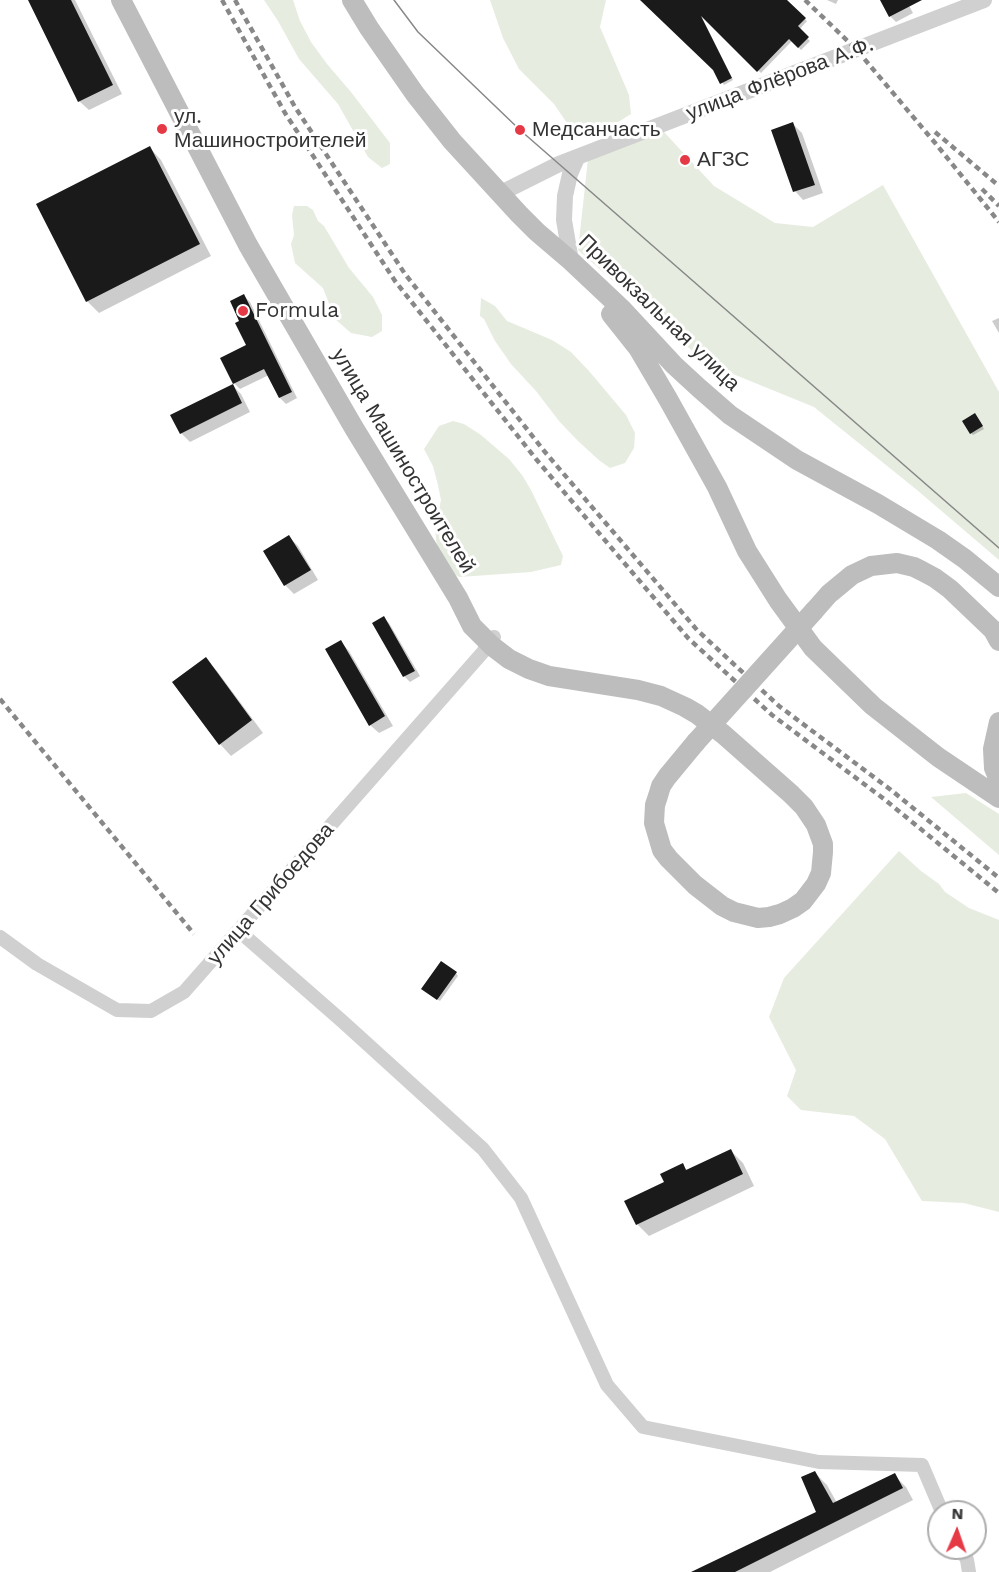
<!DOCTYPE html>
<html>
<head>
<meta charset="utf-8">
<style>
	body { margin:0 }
	#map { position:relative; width:999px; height:1572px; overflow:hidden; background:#fff; font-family:"Work Sans",sans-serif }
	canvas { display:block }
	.north { position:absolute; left:927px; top:1500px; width:60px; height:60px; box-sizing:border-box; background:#fff; border:2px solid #adadad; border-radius:50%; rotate:2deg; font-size:16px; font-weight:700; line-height:24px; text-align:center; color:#333 }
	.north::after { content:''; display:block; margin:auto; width:21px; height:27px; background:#e63946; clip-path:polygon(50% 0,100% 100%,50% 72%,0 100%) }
</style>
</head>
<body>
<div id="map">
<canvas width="999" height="1572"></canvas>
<div class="north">N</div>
</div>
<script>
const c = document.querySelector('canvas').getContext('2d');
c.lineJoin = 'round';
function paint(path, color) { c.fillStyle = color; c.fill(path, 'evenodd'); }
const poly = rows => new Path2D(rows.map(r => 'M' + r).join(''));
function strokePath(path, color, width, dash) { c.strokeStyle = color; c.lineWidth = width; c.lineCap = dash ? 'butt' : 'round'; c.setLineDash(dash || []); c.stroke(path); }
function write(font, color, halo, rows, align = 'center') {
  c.font = font + ' "Work Sans",sans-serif'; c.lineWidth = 6; c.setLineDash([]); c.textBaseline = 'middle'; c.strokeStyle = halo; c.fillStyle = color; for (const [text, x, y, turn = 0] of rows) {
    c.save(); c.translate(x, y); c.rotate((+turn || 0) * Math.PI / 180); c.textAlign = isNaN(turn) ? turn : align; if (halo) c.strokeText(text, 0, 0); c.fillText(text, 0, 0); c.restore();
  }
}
const green = poly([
	[264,0,293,0,300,21,311,42,327,64,351,92,390,143,390,164,382,168,368,157,338,104,299,59,278,21],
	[490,0,606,0,600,27,629,95,631,114,612,126,577,127,567,123,554,104,519,69,503,38],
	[664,132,714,186,775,223,813,227,883,185,999,392,999,560,917,490,814,407,706,363,578,250,588,159],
	[294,206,307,206,313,210,318,221,324,226,349,268,373,297,382,315,382,331,372,337,351,333,335,319,323,288,295,263,291,244,294,235,292,215],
	[481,298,495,306,507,321,552,340,571,352,589,371,626,415,635,433,634,448,625,463,610,468,600,461,578,441,559,421,536,391,511,364,495,341,484,319,480,316],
	[453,421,464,424,481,435,509,459,522,475,531,490,563,556,561,565,531,572,459,577,449,571,437,547,435,530,441,500,438,485,433,466,424,449,439,426],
	[966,793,999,814,999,855,931,797],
	[899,851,921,871,939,884,945,892,969,908,999,920,999,1212,964,1203,922,1201,885,1139,854,1116,801,1110,787,1096,796,1070,769,1017,784,978]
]);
const shadow = poly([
	[30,0,75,0,122,94,89,110,79,101],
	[642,0,785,0,807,21,799,30,810,41,801,50,792,41,761,73,700,14,733,80,724,85,715,70],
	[827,0,838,0,836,4],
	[882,0,906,0,913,13,896,22,890,16],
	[793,124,802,133,823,193,803,200,795,191],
	[150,148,161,160,211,256,99,313,87,301],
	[244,296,250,302,297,398,286,404,280,398,269,375,240,389,234,383,248,346,241,321],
	[999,318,999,333,992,321],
	[233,386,241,394,250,412,190,442,181,433],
	[977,417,984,429,973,435,971,433],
	[289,537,298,546,318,580,294,594,285,585],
	[384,618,389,623,420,676,410,682,405,677,374,623],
	[341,642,349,651,393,726,379,733,370,725],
	[205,659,217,671,263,733,231,756,220,744],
	[456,973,458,976,440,1001,425,991],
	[731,1151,743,1163,754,1186,649,1236,637,1224,666,1183,682,1165,688,1171],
	[815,1473,827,1485,837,1503,894,1475,906,1487,913,1500,770,1572,694,1572,818,1513]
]);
const building = poly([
	[28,0,71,0,113,85,78,102],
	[640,0,787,0,806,18,798,26,809,37,798,48,789,39,757,72,701,16,732,78,720,84,713,70],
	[880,0,922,0,889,17],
	[793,122,815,185,793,192,771,130],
	[150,146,200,244,86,302,36,204],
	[244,294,292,392,279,398,264,369,233,384,220,358,246,345,235,323,239,321,230,301],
	[233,384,242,403,180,434,170,415],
	[975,413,983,426,970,434,962,421],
	[289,535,311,570,284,586,263,551],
	[384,616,415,671,403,677,372,623],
	[341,640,385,716,369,726,325,649],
	[206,657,252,720,219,745,172,682],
	[441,961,457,972,437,1000,421,989],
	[731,1149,743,1174,636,1225,624,1201,664,1182,660,1174,683,1163,686,1170],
	[815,1471,833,1503,895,1473,903,1488,735,1572,691,1572,816,1512,801,1477]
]);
const minor = poly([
	[239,931,342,1021,483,1149,521,1198,607,1385,643,1427,819,1462,922,1465,942,1512],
	[0,937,37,964,117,1010,151,1011,184,992,483,652,494,637],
	[961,1548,967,1560,969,1572]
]);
const tertiary = poly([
	[499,194,559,164,984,0],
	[571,261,564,220,565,196,570,174,577,158]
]);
const secondary = poly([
	[121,0,248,245,354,428,458,598,472,626,492,646,509,659,529,669,549,676,638,690,661,696,685,707,697,714,723,734,791,794,804,807,816,825,823,844,823,852,821,873,816,884,803,901,793,908,780,914,769,917,758,918,734,912,722,906,695,885,669,859,662,850,654,823,655,805,658,796,661,786,667,777,696,742],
	[352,0,369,28,415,94,452,141,519,214,537,232,571,261,622,309,674,365,699,388,730,415,797,460,878,504,938,540,965,559,999,587],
	[611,314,638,348,668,399,717,487,747,551,778,600,813,648,873,706,938,757,999,798],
	[814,611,829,594,852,575,871,566,897,563,914,567,922,571,935,578,950,589,993,630,999,641],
	[999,722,993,749,994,768,999,780]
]);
const tram = poly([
	[394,0,418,32,520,130,999,548]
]);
const rail = poly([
	[222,0,285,113,395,281,536,459,688,638,772,715,884,799,999,893],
	[235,0,295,107,405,274,545,452,697,630,779,706,891,790,999,878],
	[805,0,856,49,936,144,999,222],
	[935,132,999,186],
	[982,189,999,206],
	[0,699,194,934]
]);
const secondaryBridge = poly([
	[696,742,814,611]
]);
const markers = [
	[162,129,6,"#e63946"],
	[520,130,6,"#e63946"],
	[685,160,6,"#e63946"],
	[243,311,6,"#e63946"]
];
const streetNames = [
	["улица Флёрова А.Ф.",780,79,-21],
	["Привокзальная улица",659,313,44],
	["улица Машиностроителей",403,461,59],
	["улица Грибоедова",271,894,-49]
];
const poiNames = [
	["ул.",174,117],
	["Машиностроителей",174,141],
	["Медсанчасть",532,130],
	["АГЗС",697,160],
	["Formula",255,311]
];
paint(green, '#e6ecdf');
paint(shadow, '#0003');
paint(building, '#1a1a1a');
strokePath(minor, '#d0d0d0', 14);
strokePath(tertiary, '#d0d0d0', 16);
strokePath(secondary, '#bdbdbd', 20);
strokePath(tram, '#888', 1.5);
strokePath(rail, '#888', 4.5, [6, 4.5]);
strokePath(secondaryBridge, '#bdbdbd', 20);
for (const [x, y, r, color] of markers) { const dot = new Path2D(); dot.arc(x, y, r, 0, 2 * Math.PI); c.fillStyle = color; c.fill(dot); strokePath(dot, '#fff', 2); }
write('21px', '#333', '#fff', streetNames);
write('21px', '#333', '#fff', poiNames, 'left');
</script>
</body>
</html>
